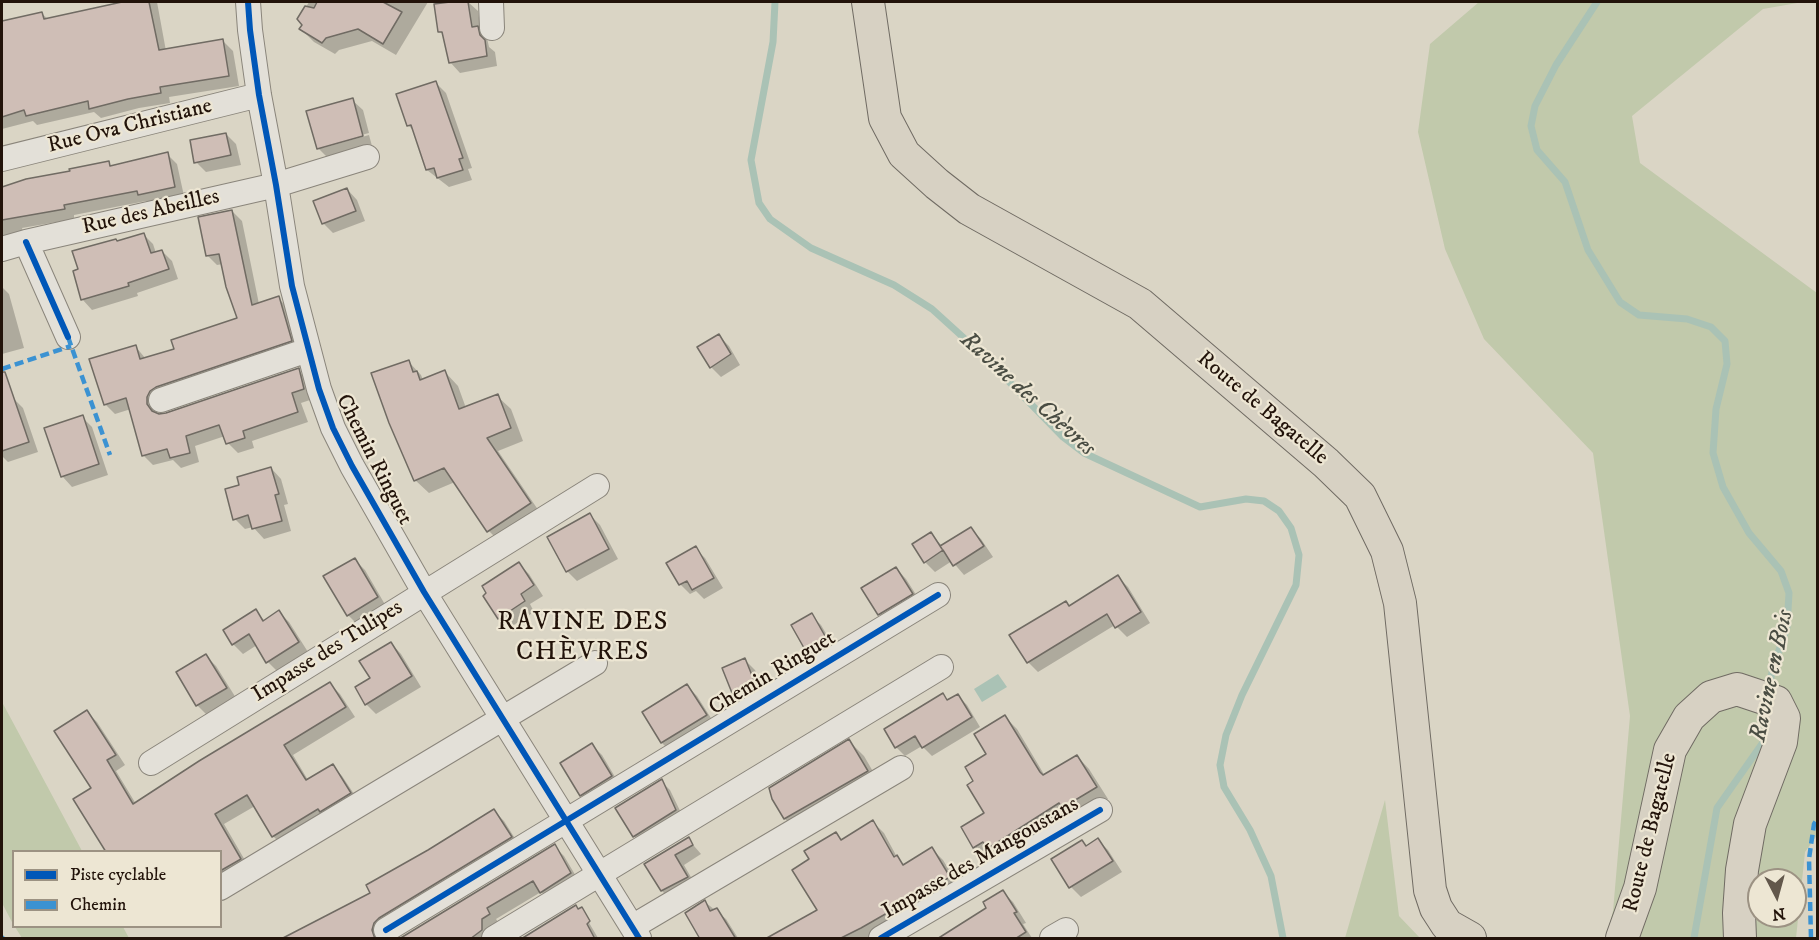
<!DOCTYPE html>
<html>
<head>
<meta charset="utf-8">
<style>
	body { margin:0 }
	#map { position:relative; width:1819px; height:940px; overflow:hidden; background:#dad5c5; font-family:"IM FELL DW Pica",serif }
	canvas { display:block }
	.frame { position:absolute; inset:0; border:3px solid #22130a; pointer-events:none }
	.legend { position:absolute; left:12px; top:850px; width:210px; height:78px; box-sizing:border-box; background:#ede6d3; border:2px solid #9c9283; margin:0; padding:8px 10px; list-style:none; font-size:18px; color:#22130a }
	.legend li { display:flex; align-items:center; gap:12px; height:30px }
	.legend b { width:30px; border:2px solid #9c9283 }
	.north { position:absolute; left:1747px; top:868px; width:60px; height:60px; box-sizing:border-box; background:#ede6d3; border:2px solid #9c9283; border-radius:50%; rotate:174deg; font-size:16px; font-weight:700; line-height:24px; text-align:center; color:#22130a }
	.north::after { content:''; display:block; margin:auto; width:21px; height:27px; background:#62574b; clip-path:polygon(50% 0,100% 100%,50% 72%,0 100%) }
</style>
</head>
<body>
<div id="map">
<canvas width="1819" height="940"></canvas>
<div class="frame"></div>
<ul class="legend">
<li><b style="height:8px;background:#0057b8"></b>Piste cyclable</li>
<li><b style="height:8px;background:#3b92d2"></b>Chemin</li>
</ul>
<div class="north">N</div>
</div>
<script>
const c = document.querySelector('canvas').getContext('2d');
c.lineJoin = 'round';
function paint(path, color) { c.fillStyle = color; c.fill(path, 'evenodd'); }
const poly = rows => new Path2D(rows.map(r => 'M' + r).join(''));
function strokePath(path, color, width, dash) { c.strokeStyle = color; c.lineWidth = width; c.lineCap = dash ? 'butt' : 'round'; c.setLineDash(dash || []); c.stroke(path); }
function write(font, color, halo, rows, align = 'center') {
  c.font = font + ' "IM FELL DW Pica",serif'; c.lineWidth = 4.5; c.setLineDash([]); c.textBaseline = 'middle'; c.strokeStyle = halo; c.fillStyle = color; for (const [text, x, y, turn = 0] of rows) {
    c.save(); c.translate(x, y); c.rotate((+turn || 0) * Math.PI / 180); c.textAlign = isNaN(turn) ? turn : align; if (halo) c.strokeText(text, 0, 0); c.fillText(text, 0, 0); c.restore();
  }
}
const green = poly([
	[1479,2,1803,2,1763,9,1632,116,1640,163,1817,293,1818,834,1805,852,1796,938,1606,938,1613,911,1630,716,1593,453,1484,339,1445,249,1418,132,1430,44],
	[1759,880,1795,880,1795,916,1759,916],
	[2,702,82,851,14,852,13,924,2,903],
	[1385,800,1399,916,1420,938,1345,938],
	[15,927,123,927,129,938,22,938]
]);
const water = poly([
	[998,674,1007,687,982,702,974,689]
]);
const shadow = poly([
	[115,2,157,2,166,51,223,41,233,51,239,86,169,97,170,103,139,108,101,118,94,112,37,125,33,121,2,129,2,22,41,13,48,19,116,4],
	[309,2,428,2,396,55,372,41,339,50,335,54,314,42,301,29,303,25,299,19],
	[461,2,468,2,478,11,481,32,487,38,489,47,495,52,497,66,460,73,450,62,444,36,440,31,436,5],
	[435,82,446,93,472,168,468,169,472,180,449,187,427,170,414,131,408,125],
	[352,100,363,110,369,133,323,145,323,148,369,135,372,146,328,158,318,148],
	[226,134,236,144,241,165,206,172,196,162],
	[167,154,177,164,184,196,150,204,146,201,74,215,74,219,22,228,25,237,2,242,2,188,27,180,72,172,108,163,112,167],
	[347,189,357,200,365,221,333,233,323,223],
	[232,211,242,221,259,304,278,298,288,308,301,351,157,407,157,415,166,415,298,370,308,380,313,399,301,403,308,422,252,441,254,448,238,453,228,443,225,436,195,446,199,462,181,468,173,460,153,465,143,455,131,409,115,414,105,404,135,346,146,359,176,350,238,319,223,264,217,265,207,255],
	[143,234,153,244,156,253,162,251,172,261,178,279,137,293,138,296,92,310,82,299,79,271,118,243],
	[2,287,9,294,24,348,2,354],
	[719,336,729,346,740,365,721,377,711,367],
	[408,361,421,375,423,380,445,372,458,386,466,408,497,396,511,409,523,441,498,451,543,517,502,544,489,531,455,482,429,493,415,480],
	[13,398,23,408,38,452,8,462,2,456,2,401],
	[82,417,92,427,108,475,72,487,62,476],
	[271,468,281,479,288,504,284,505,291,531,264,539,253,527,245,529,235,519,241,486],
	[590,515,600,525,618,559,577,581,567,571],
	[971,529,981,539,993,557,964,575,952,561,935,572,925,562,931,534,943,547],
	[695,548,705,558,723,588,704,599,696,591,690,594,680,584],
	[354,559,365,570,387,608,358,625,348,615,325,577],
	[519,564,529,574,543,596,530,604,534,612,509,628,499,618],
	[896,568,906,579,922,604,889,624,879,614],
	[1118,577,1128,587,1150,623,1127,637,1115,625,1038,672,1028,662,1070,607],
	[255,611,265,621,279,612,289,622,308,652,278,672,268,662,257,645,243,654,233,644],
	[811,615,821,625,838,654,819,665,809,655,793,626],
	[391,643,401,654,421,687,376,714,366,704,372,679],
	[206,656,216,666,236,698,207,715,197,705],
	[745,660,755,670,767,698,745,708,735,697],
	[330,684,340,694,355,717,293,755,308,780,332,765,342,776,360,803,283,846,273,836,255,806,224,824,250,869,220,878,220,852,93,789,87,712,97,722,125,765,116,771,136,804],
	[687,686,697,696,716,726,672,753,662,743,644,712],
	[943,695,949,701,958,696,967,705,980,727,932,756,922,746,905,756,896,747],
	[1005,717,1017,729,1045,776,1077,756,1089,769,1108,799,1000,860,995,855,987,859,975,847,963,828,986,813,976,781],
	[849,741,864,756,882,787,801,834,785,819,771,788],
	[592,745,602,755,621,787,591,805,581,795],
	[661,781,670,790,684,819,643,844,634,836],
	[494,811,504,821,521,848,382,938,297,938,372,893,429,851],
	[873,822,884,833,898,859,905,866,932,849,943,860,960,888,874,938,768,938,819,911,811,860,836,834,843,841],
	[688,839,701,854,684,865,696,886,671,900,662,891,646,864],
	[1098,840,1108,850,1122,872,1081,897,1071,887,1087,847],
	[554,846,564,856,580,883,552,902,541,892,496,919,500,925,491,938,402,938],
	[1003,892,1013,902,1026,923,1023,924,1032,938,947,938,988,909],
	[705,902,726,919,738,938,701,938],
	[588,921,598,938,536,938]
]);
const stream = poly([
	[775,2,773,42,751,160,759,203,770,219,811,248,894,285,932,309,986,358,1063,437,1084,453,1200,507,1246,499,1264,501,1279,511,1291,528,1299,555,1296,585,1242,695,1226,735,1220,765,1224,787,1250,830,1271,876,1283,938],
	[1597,2,1556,65,1535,106,1531,126,1537,150,1565,182,1588,250,1620,302,1639,315,1687,319,1711,327,1725,341,1727,364,1716,409,1713,453,1723,487,1749,533,1781,571,1789,593,1787,627,1773,668,1768,691],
	[1694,938,1717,808,1764,741,1766,708]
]);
const building = poly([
	[122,2,149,2,159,50,223,39,229,76,160,87,161,93,128,99,89,109,88,101,26,116,24,110,2,117,2,21,42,12,44,19,122,2],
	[317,2,383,2,402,12,383,44,358,29,326,38,322,43,299,29,302,25,297,19,305,6,314,8,317,2],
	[450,2,468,2,472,27,478,26,480,35,485,40,487,56,449,63,442,32,438,32,434,4,450,2],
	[436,81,463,158,459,159,463,170,437,178,434,168,426,170,411,125,407,126,396,94,436,81],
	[353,98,363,136,317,149,306,111,353,98],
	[226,133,231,155,194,163,190,140,226,133],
	[168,152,175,187,138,195,137,191,64,205,65,209,2,220,2,187,26,179,70,171,69,169,109,161,110,166,168,152],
	[347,188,356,211,322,224,313,201,347,188],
	[232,210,252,305,279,296,292,341,156,387,150,391,147,397,147,404,152,411,159,414,166,413,299,368,304,389,292,393,298,412,243,431,245,438,226,444,219,425,186,436,190,453,170,458,167,449,142,456,126,398,104,405,89,359,136,345,140,359,174,349,171,340,237,318,226,287,219,254,206,256,198,217,232,210],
	[144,233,151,253,162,250,169,269,128,283,129,286,81,300,73,271,78,269,72,251,116,239,117,241,144,233],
	[719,334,731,354,710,368,697,347,719,334],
	[409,360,413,372,417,371,420,380,445,370,459,409,498,394,511,428,487,438,531,503,487,532,444,468,414,481,389,423,371,373,409,360],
	[2,372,5,372,29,442,2,451,2,372],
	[83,415,99,464,61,477,44,428,83,415],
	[271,467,279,494,275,495,282,521,252,529,248,515,233,520,225,489,239,485,237,477,271,467],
	[590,513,609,549,566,572,547,537,590,513],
	[971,527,984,546,953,566,943,550,924,563,912,544,931,532,942,549,940,546,971,527],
	[696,546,714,578,692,590,687,581,679,585,666,563,696,546],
	[355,558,378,597,347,616,323,576,355,558],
	[519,562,534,585,521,594,525,601,498,619,483,596,486,593,482,586,519,562],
	[896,567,913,594,878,615,861,588,896,567],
	[1118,575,1141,612,1115,628,1107,614,1027,663,1009,635,1066,601,1069,606,1118,575],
	[256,609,263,621,279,610,299,642,266,663,249,634,232,645,223,630,256,609],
	[812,613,829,643,808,655,791,625,812,613],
	[391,642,412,676,365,705,355,687,370,678,359,661,391,642],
	[206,654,227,688,196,706,176,672,206,654],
	[745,658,757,688,734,698,722,668,745,658],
	[330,682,346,707,284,745,306,780,333,764,351,793,320,812,318,809,272,837,247,795,215,814,241,859,220,871,220,852,106,852,73,799,91,788,54,731,87,710,116,755,107,760,133,804,199,761,330,682],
	[687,684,707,715,661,743,642,712,687,684],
	[943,693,947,700,958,694,972,717,922,748,915,736,895,748,884,729,943,693],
	[1005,715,1040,772,1043,775,1077,755,1097,787,1062,808,1059,803,987,849,983,842,973,848,961,827,984,813,967,785,973,781,965,767,986,754,974,734,1005,715],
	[849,739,868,771,784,819,772,799,769,788,849,739],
	[592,743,612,776,580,796,560,763,592,743],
	[662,779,676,810,633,837,615,808,662,779],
	[494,809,512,837,379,918,374,923,372,930,375,939,281,939,370,893,366,885,428,850,494,809],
	[873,820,894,857,897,855,903,865,932,847,950,877,861,928,839,939,765,939,817,910,792,870,809,859,804,851,836,832,841,840,873,820],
	[689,837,693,845,675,855,688,877,661,891,644,864,689,837],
	[1098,838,1113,861,1069,888,1051,859,1082,840,1086,846,1098,838],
	[555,844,571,873,540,893,533,881,487,908,490,914,482,919,482,930,470,939,399,939,555,844],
	[1003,890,1017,912,1014,913,1026,932,1015,939,937,939,986,908,983,902,1003,890],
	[705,900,710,911,717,908,736,939,700,939,685,913,705,900],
	[576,905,578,909,582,907,590,921,587,924,595,939,521,939,576,905]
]);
const minor = poly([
	[248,2,250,30,259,95,276,185,292,286,319,389,333,428,352,466,424,592,639,938],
	[491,2,492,28],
	[2,159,259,95],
	[26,242,68,337],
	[2,249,26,242,276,185,367,157],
	[161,400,308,350],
	[151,763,597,486],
	[220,888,595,663],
	[632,927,901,768],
	[386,930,938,595],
	[494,938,941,667],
	[881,938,1100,810],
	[1052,938,1066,930]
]);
const major = poly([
	[868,2,885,118,904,154,937,184,969,209,1140,304,1326,463,1360,496,1387,551,1400,603,1430,890,1436,908,1447,925,1470,938],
	[1622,938,1640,888,1670,750,1689,717,1711,697,1737,689,1776,702,1784,718,1781,742,1750,824,1742,870,1739,913,1740,938]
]);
const quiet = poly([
	[68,337,110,455],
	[2,369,71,346],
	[2,937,3,938],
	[1811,938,1809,859,1814,824,1818,818]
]);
const cycleway = poly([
	[248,2,250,30,259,95,276,185,292,286,319,389,333,428,352,466,424,592,639,938],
	[26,242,68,337],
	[386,930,938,595],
	[881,938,1100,810]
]);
const streetNames = [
	["Rue Ova Christiane",130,127,-14],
	["Rue des Abeilles",151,213,-13],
	["Route de Bagatelle",1262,409,40],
	["Chemin Ringuet",373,460,63],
	["Impasse des Tulipes",328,652,-32],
	["Chemin Ringuet",773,674,-31],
	["Route de Bagatelle",1651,833,-76],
	["Impasse des Mangoustans",981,859,-30]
];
const waterNames = [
	["Ravine des Chèvres",1027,395,42],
	["Ravine en Bois",1773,676,-78]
];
const quarterNames = [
	["RAVINE DES",583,624],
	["CHÈVRES",583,654]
];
paint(green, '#c1c9ab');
paint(water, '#aac2b5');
paint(shadow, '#0003');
strokePath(stream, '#aac2b5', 7);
paint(building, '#cfbeb6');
strokePath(building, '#706b63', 1.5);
strokePath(minor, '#8a857b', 26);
strokePath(major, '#706b63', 34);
strokePath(minor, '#e3e0d8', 24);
strokePath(major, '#d7d1c3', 32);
strokePath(quiet, '#3b92d2', 4.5, [9, 4.5]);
strokePath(cycleway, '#0057b8', 6);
write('22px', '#22130a', '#ede6d3', streetNames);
write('italic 24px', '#4a4d43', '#ede6d3', waterNames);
c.letterSpacing = '1.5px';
write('26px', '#22130a', '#ede6d3', quarterNames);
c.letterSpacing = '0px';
</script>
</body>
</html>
